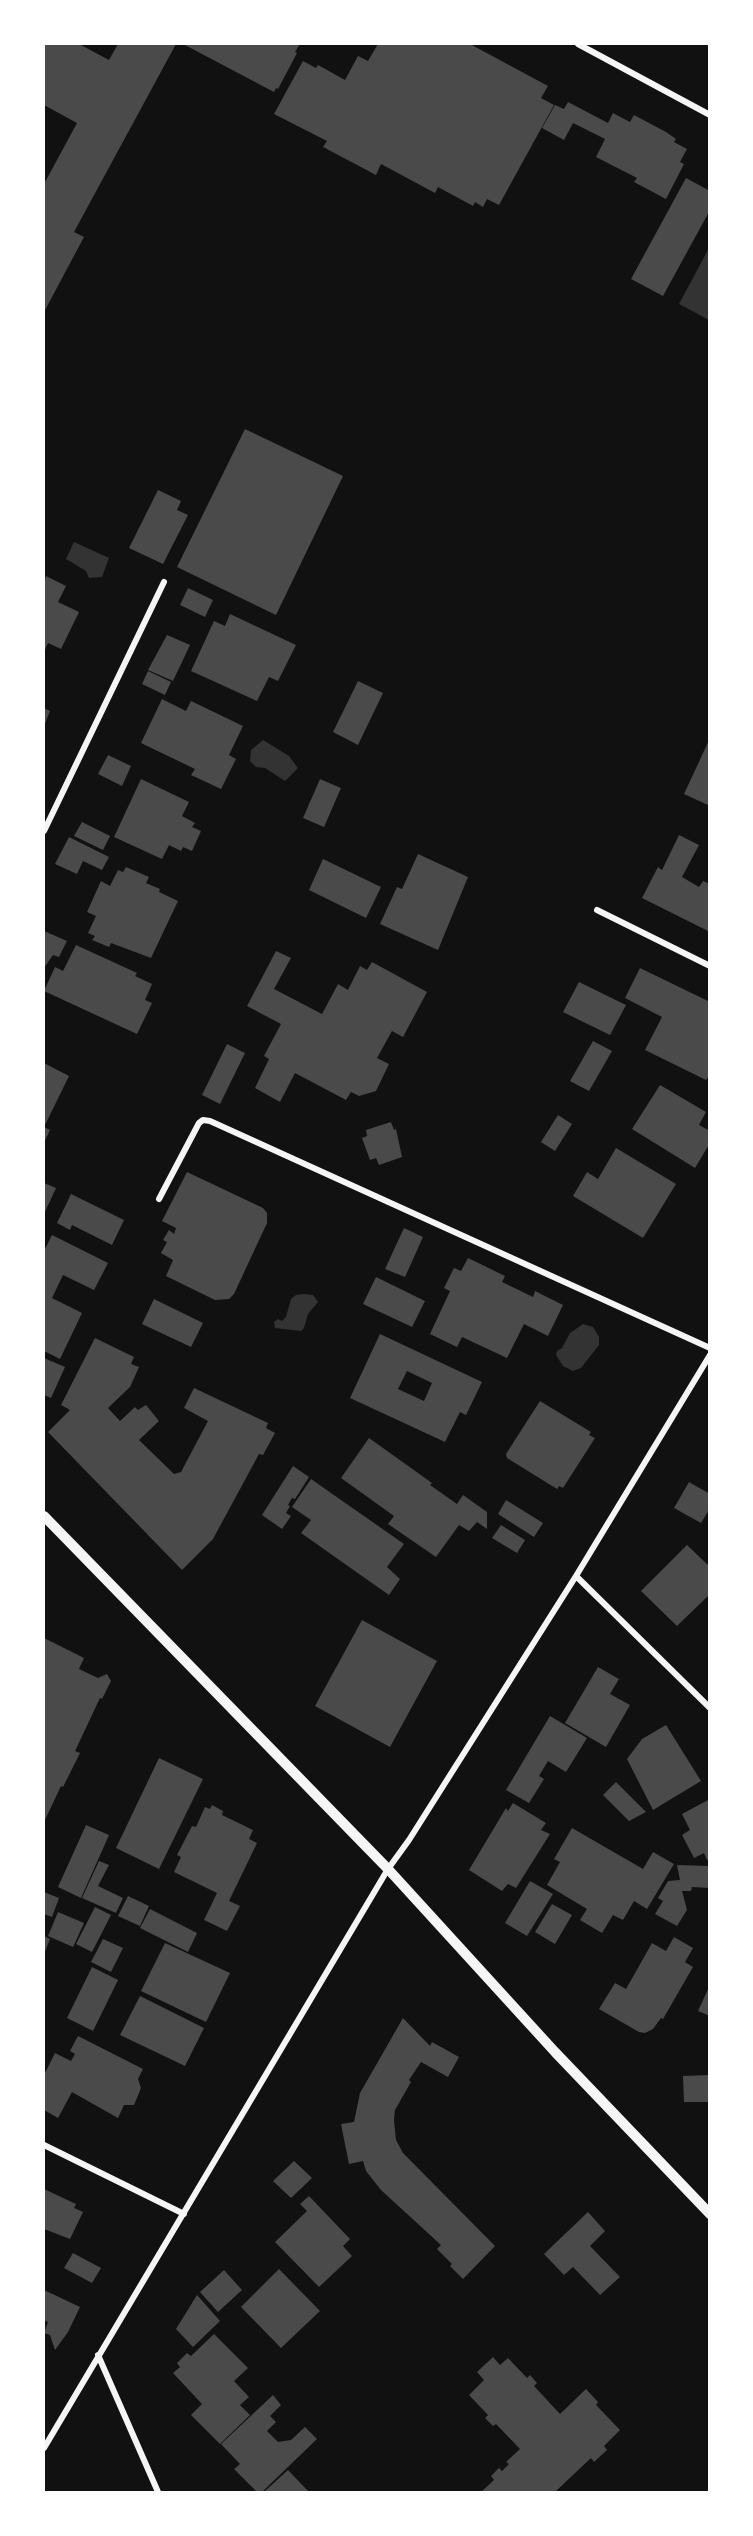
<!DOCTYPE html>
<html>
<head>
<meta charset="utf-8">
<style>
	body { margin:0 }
	#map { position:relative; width:753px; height:2536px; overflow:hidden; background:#111; font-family:Cabin,sans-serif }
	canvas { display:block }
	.frame { position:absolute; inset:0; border:45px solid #fff; pointer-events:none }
</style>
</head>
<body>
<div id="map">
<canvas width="753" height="2536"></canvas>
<div class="frame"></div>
</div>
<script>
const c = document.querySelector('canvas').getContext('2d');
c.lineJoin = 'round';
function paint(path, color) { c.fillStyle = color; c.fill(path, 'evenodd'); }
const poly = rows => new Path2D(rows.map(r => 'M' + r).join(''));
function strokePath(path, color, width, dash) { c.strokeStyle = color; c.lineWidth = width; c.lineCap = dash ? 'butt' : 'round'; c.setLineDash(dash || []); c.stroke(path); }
const water = poly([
	[709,248,710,320,709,320,679,304],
	[74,542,109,558,102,577,89,578,86,571,66,559],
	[263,740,289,756,298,768,285,781,265,768,256,767,250,761,251,750],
	[304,1294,313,1295,318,1302,308,1314,304,1328,301,1331,275,1328,274,1322,278,1319,282,1321,286,1317,291,1299,296,1295],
	[583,1324,593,1327,599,1337,599,1345,581,1368,573,1371,563,1366,556,1355,557,1351,562,1348,570,1333]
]);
const building = poly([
	[44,44,79,44,109,60,118,44,176,44,74,232,84,237,44,312,44,184,77,123,44,105],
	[183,44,300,44,295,52,297,53,278,89,276,88,274,92],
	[378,44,470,44,548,86,541,98,554,105,499,205,487,199,483,207,475,202,473,206,438,187,435,193,381,164,376,175,323,147,327,141,274,114,303,61,316,68,318,65,345,80,358,56,368,61],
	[568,102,608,123,613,113,630,122,634,115,666,132,676,139,674,142,687,149,680,162,684,164,666,199,634,182,637,178,596,157,605,139,573,123,564,140,542,128,555,105,564,109],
	[686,178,710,191,710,210,663,296,631,279],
	[245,429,343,476,276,615,177,567],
	[158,490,181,501,177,510,188,515,163,564,129,548],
	[46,576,66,586,58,602,79,612,61,649,48,643,44,652,44,581],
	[188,588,213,600,205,617,180,605],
	[230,614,296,645,278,681,269,677,257,701,191,671,214,621,225,626],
	[167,635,190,645,173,681,148,670],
	[148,671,171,682,165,695,142,684],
	[358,681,383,693,358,745,333,732],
	[162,699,186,711,191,701,243,726,229,755,236,759,221,789,191,775,195,769,141,743],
	[44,708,50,711,44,726],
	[710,738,710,806,684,794],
	[108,755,131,766,122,786,98,774],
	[141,779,189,802,182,816,195,823,192,827,201,831,192,851,183,847,181,851,169,845,162,859,114,837],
	[320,779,341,788,324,827,303,818],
	[82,822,110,836,103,850,74,836],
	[679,835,699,845,682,877,699,887,703,881,710,884,710,932,642,898,658,867,662,870],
	[69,837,109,857,102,870,83,861,77,874,55,864],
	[418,854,468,877,438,950,380,924,397,887,402,889],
	[323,859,381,887,366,918,309,890],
	[126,867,149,877,146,883,160,889,159,892,178,901,151,958,111,943,109,947,92,940,95,936,88,933,96,916,87,912,101,881,110,886,118,870,123,872],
	[44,931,67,941,59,957,53,955,44,968],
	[76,945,137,973,135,976,152,984,145,1000,152,1003,137,1034,44,991,55,967,63,971],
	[276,951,291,958,274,989,322,1014,338,984,348,990,360,966,367,970,372,962,427,992,403,1037,392,1031,377,1058,389,1064,376,1091,359,1096,351,1092,346,1100,295,1073,280,1102,255,1088,269,1059,264,1056,281,1024,247,1006],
	[640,968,710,1002,710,1075,706,1080,645,1050,662,1017,625,998],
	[579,982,626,1005,610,1035,563,1012],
	[593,1041,612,1051,589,1091,570,1081],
	[227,1044,245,1053,220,1104,202,1095],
	[44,1063,69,1076,44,1127,50,1130,44,1143],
	[660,1085,706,1112,699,1125,710,1131,710,1143,695,1168,632,1129],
	[558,1115,572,1124,555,1151,541,1142],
	[391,1122,394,1130,396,1129,402,1157,379,1165,376,1158,370,1160,362,1138,367,1136,366,1130],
	[616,1148,676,1184,643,1238,573,1196,587,1172,598,1179],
	[187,1172,263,1208,267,1213,267,1223,234,1294,229,1299,215,1300,166,1276,173,1260,161,1253,167,1242,163,1240,169,1230,174,1234,176,1228,162,1221],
	[44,1183,56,1188,44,1214],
	[71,1194,124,1220,112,1245,72,1225,70,1230,57,1223],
	[404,1228,423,1237,405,1277,385,1269],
	[52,1235,108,1263,94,1290,63,1275,52,1298,82,1313,60,1359,44,1351,44,1251],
	[468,1258,505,1276,502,1282,533,1297,535,1291,563,1305,548,1336,524,1324,507,1358,462,1337,457,1347,430,1334,450,1291,444,1288,454,1268,461,1271],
	[376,1277,425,1301,412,1327,363,1304],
	[154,1299,203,1323,191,1347,142,1324],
	[380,1334,482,1382,466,1415,460,1412,445,1442,350,1398],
	[407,1371,432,1383,424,1401,398,1389],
	[95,1338,134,1357,131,1364,139,1367,130,1387,108,1408,120,1421,135,1407,138,1410,146,1405,159,1421,139,1440,174,1474,181,1472,208,1421,184,1408,194,1388,268,1423,266,1428,275,1433,263,1455,259,1454,213,1539,182,1570,48,1432,70,1410,61,1405],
	[44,1358,65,1367,51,1398,44,1395],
	[540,1401,591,1432,589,1435,595,1438,563,1488,559,1486,557,1489,507,1458,506,1454],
	[369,1438,432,1483,430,1485,457,1504,463,1495,487,1512,487,1529,477,1522,469,1531,459,1525,436,1557,388,1524,394,1516,341,1478],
	[293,1466,309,1477,295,1499,292,1498,288,1505,290,1506,286,1513,291,1516,282,1529,262,1515],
	[311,1479,404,1544,387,1567,400,1579,389,1595,301,1533,311,1520,292,1507],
	[689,1482,710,1494,710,1508,701,1523,674,1508],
	[506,1500,543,1523,534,1537,498,1514],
	[501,1525,525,1540,517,1553,492,1538],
	[687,1545,710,1567,710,1594,677,1626,641,1591],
	[362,1620,437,1661,390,1747,315,1706],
	[44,1638,84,1658,79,1669,98,1678,107,1674,111,1681,102,1699,100,1698,75,1751,80,1753,63,1787,61,1786,44,1822],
	[598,1667,619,1679,610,1694,630,1705,606,1747,565,1723],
	[550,1716,587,1738,566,1772,548,1761,539,1776,544,1779,529,1803,506,1790],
	[666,1725,701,1781,653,1810,627,1759,642,1739],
	[159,1758,203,1779,159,1869,116,1848],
	[616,1782,646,1812,629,1821,603,1795],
	[710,1799,710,1859,707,1860,704,1853,694,1858,682,1835,690,1830,682,1814],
	[513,1803,546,1823,541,1830,550,1834,516,1888,508,1884,502,1891,469,1870,506,1808,508,1811],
	[212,1805,223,1811,222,1815,253,1830,249,1839,257,1843,229,1901,240,1906,227,1931,204,1920,217,1893,174,1872,181,1857,177,1855,192,1826,196,1827,205,1807,210,1809],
	[86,1825,109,1835,81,1898,58,1887],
	[572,1828,643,1869,653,1852,674,1864,647,1909,634,1901,623,1920,613,1915,602,1933,580,1920,587,1909,547,1885,560,1862,554,1859],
	[99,1861,109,1865,98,1886,123,1898,116,1913,82,1898],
	[677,1865,710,1866,710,1888,692,1887,691,1891,682,1891,687,1910,677,1926,655,1914,663,1901,658,1898,668,1881,680,1880],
	[530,1881,553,1894,527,1936,505,1923],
	[44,1892,59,1898,52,1917,44,1914],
	[128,1896,149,1906,140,1926,118,1916],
	[552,1904,572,1915,555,1944,535,1932],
	[95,1907,111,1915,92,1952,76,1944],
	[150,1909,197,1933,188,1952,140,1928],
	[58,1912,84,1923,73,1947,48,1936],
	[44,1936,50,1939,44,1954],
	[674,1937,693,1948,685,1962,693,1967,663,2019,661,2018,653,2029,645,2033,639,2032,599,2009,615,1983,626,1989,652,1943,666,1951],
	[103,1939,123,1948,111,1972,91,1962],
	[165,1943,230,1973,206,2022,141,1991],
	[92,1967,118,1980,93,2031,67,2018],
	[710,1985,710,2016,698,2011],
	[140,1996,204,2028,185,2066,120,2035],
	[403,2018,430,2046,432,2042,459,2057,448,2077,421,2062,409,2080,411,2082,395,2110,394,2120,396,2140,403,2153,495,2246,463,2279,450,2266,452,2264,437,2249,441,2245,381,2190,366,2171,363,2161,349,2164,341,2124,354,2122,360,2093],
	[78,2036,143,2069,138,2079,141,2088,134,2105,124,2105,118,2118,72,2092,58,2118,44,2110,44,2075,55,2053,71,2061,75,2054,70,2051],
	[710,2075,710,2102,684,2102,683,2076],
	[294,2161,312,2178,291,2198,273,2181],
	[44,2189,76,2204,74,2208,83,2212,70,2239,44,2229],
	[309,2196,350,2239,343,2246,352,2256,319,2287,275,2242,307,2211,300,2204],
	[588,2212,605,2231,590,2246,620,2277,600,2295,573,2267,564,2275,544,2254],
	[73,2253,101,2268,92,2283,64,2268],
	[279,2269,320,2311,281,2348,241,2307],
	[224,2270,242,2290,218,2312,200,2292],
	[44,2290,80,2307,68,2332,55,2350,50,2335,44,2333,48,2322,44,2320],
	[197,2295,220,2321,193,2347,176,2329],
	[214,2334,248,2368,234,2381,249,2397,240,2405,250,2415,220,2444,191,2415,202,2404,173,2373,180,2367,177,2363,187,2353,191,2356],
	[493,2357,500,2365,508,2358,527,2378,530,2375,537,2383,534,2386,560,2414,586,2389,598,2402,596,2405,620,2430,604,2446,607,2450,594,2462,591,2458,555,2492,481,2492,494,2480,491,2476,499,2468,502,2471,509,2464,506,2462,520,2449,496,2424,493,2426,485,2418,488,2415,469,2395,484,2380,477,2372],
	[273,2395,281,2405,270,2416,276,2422,267,2431,278,2442,291,2440,305,2427,317,2439,262,2492,257,2492,234,2469,240,2464,221,2444],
	[288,2470,309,2492,264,2492]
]);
const minor = poly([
	[578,44,710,115],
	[44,831,164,582],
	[597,910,710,966],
	[159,1199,199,1123,203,1120,210,1121,710,1348],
	[576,1576,710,1708],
	[44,2145,184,2214],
	[98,2355,158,2492],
	[44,2448,388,1869,409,1840,576,1576,710,1355]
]);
const tertiary = poly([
	[44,1516,388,1869,555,2052,710,2214]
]);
paint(water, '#333');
paint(building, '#4a4a4a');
strokePath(minor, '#f5f5f5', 6);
strokePath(tertiary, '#f5f5f5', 10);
</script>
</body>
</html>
